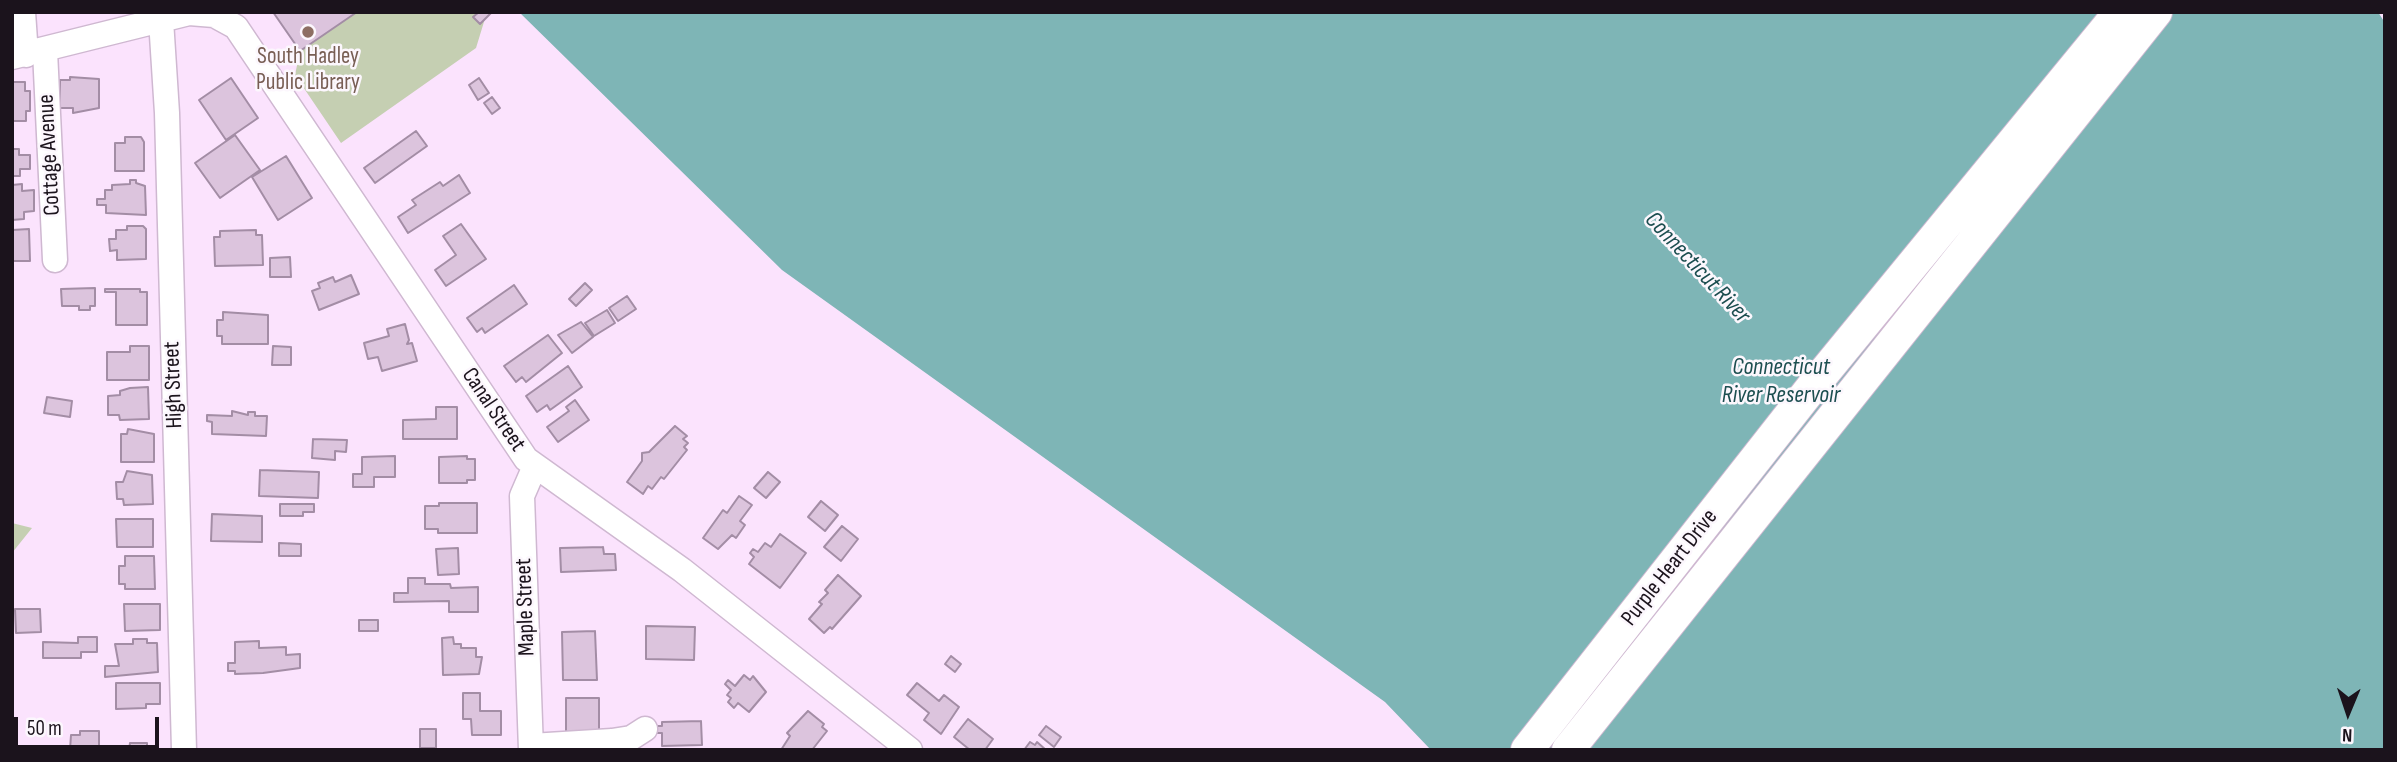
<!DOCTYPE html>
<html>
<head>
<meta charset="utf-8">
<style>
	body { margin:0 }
	#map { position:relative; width:2397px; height:762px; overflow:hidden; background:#fbe3fd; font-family:"Sofia Sans Condensed",sans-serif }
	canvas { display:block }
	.frame { position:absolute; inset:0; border:14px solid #1b131c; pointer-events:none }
	.north { position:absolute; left:2313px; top:678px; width:70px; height:70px; -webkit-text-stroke:5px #fcf7fd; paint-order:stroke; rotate:182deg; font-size:19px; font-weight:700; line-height:28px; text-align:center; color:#1b131c }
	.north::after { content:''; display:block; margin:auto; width:24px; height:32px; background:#1b131c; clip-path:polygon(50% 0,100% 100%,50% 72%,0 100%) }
	.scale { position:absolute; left:14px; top:717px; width:145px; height:32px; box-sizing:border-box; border:4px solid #1b131c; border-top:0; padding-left:9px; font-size:21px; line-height:24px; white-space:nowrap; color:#1b131c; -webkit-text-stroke:5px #fcf7fd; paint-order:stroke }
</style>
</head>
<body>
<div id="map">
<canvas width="2397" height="762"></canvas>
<div class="frame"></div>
<div class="north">N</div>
<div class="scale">50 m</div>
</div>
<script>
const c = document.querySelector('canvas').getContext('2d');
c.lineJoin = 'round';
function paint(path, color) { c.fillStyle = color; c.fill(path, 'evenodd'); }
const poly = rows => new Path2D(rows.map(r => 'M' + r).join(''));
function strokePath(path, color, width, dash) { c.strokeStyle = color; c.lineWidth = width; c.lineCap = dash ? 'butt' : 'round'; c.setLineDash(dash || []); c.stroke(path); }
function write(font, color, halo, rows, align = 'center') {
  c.font = font + ' "Sofia Sans Condensed",sans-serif'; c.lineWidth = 5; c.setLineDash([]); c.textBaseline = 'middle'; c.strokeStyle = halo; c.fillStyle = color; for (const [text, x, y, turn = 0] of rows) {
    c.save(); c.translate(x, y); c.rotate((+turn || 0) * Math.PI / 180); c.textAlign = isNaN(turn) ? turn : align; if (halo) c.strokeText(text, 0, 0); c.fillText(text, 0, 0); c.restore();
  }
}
const green = poly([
	[357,12,487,12,476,48,341,143,295,75,300,51],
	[12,523,32,528,12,553]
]);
const water = poly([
	[519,12,2378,12,2385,23,2385,750,1431,750,1385,702,782,270]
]);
const building = poly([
	[273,12,357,12,300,51,273,12],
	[479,12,492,12,480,24,473,17,479,12],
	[70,77,99,79,99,108,73,113,73,108,60,108,60,80,70,80,70,77],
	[231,78,258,118,226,140,199,100,231,78],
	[479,78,489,93,478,100,469,85,479,78],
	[12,82,25,82,25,91,30,91,30,111,26,111,26,121,12,121,12,82],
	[492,97,500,108,492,114,484,103,492,97],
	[416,131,427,146,375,183,364,168,416,131],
	[235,135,260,170,220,198,195,163,235,135],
	[125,137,141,137,144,142,144,171,115,171,115,143,125,143,125,137],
	[12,149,19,149,19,155,30,155,30,169,20,169,20,176,12,176,12,149],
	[286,156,312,198,278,220,252,177,286,156],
	[459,175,470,193,408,233,398,217,416,205,412,200,440,182,443,186,459,175],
	[130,180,136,180,136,183,145,186,146,215,106,213,106,205,97,205,97,199,105,199,105,190,112,190,112,185,130,184,130,180],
	[22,184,22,191,34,190,34,211,24,212,24,219,12,220,12,185,22,184],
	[461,224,486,259,446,286,435,270,456,255,443,236,461,224],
	[127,226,143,226,146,229,146,259,117,260,117,250,110,251,109,239,116,239,116,230,127,230,127,226],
	[29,229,30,261,12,261,12,230,29,229],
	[256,230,256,235,262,235,263,265,215,266,214,237,220,237,220,231,256,230],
	[290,257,291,277,270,277,270,258,290,257],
	[351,275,359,294,319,310,312,291,320,288,318,283,333,277,335,282,351,275],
	[585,283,592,290,576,306,569,299,585,283],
	[514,285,527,304,485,333,482,328,477,332,467,318,514,285],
	[95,288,95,306,90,306,90,310,79,310,79,306,62,306,61,289,95,288],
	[105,289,140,289,140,292,147,292,147,325,116,325,116,292,105,292,105,289],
	[627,296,636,309,618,321,609,308,627,296],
	[607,310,615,323,594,336,585,323,607,310],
	[223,312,268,315,268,344,222,344,222,336,217,336,217,320,223,320,223,312],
	[581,322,593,337,572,353,558,335,581,322],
	[405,324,409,340,407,344,412,343,417,361,382,371,378,357,368,359,364,343,389,336,387,329,405,324],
	[548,335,562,353,526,382,522,377,516,382,504,366,548,335],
	[130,346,149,346,149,380,107,380,107,352,130,352,130,346],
	[273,346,291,347,291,365,272,365,273,346],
	[568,366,582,387,550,410,547,405,537,412,526,396,568,366],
	[148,387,149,419,120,420,119,415,108,415,108,396,120,395,120,391,130,388,148,387],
	[47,397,72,401,70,417,44,413,47,397],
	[575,400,589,420,558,442,547,427,569,411,566,407,575,400],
	[436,407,457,407,457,439,403,439,403,420,436,419,436,407],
	[232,411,248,415,248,412,255,412,255,416,267,416,266,436,212,434,212,422,207,421,207,415,232,416,232,411],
	[675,426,687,436,683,439,688,443,684,447,687,450,664,479,661,477,652,489,648,486,643,494,627,482,642,461,642,453,649,452,675,426],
	[128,429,154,434,154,462,121,462,121,434,127,434,128,429],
	[313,439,347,440,346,452,335,451,335,460,312,458,313,439],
	[395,456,395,477,374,477,374,487,353,487,353,474,362,474,362,457,395,456],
	[467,456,467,459,475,459,475,480,467,480,467,483,439,483,439,457,467,456],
	[260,470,319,472,318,498,259,496,260,470],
	[127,471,152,475,153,504,124,505,123,499,117,499,116,482,123,482,127,471],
	[768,472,780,482,766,498,754,488,768,472],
	[739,496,752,505,740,521,745,525,736,538,732,535,718,549,703,538,723,510,727,513,739,496],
	[821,501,838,515,825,531,808,517,821,501],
	[439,503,477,503,477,533,438,533,438,529,425,529,425,506,439,506,439,503],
	[280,504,314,504,314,512,303,512,303,516,280,516,280,504],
	[212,514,262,516,262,542,211,541,212,514],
	[116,519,153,519,153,547,117,547,116,519],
	[842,526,858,539,841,561,824,547,842,526],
	[780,534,806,553,780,588,749,564,754,557,750,553,753,549,758,552,765,543,771,547,780,534],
	[279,543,301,544,301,556,279,556,279,543],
	[603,547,604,554,615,554,616,570,561,572,560,548,603,547],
	[458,548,459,574,438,575,436,549,458,548],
	[125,556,154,556,155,589,125,589,125,584,119,584,119,566,125,566,125,556],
	[838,575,861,596,832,629,830,627,824,633,809,619,822,604,819,602,828,593,825,590,838,575],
	[408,578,425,578,425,584,450,584,451,588,478,587,478,612,449,612,449,601,394,602,394,593,408,593,408,578],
	[124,604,160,604,160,630,125,631,124,604],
	[15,609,40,609,41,632,16,633,15,609],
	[359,620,378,620,378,631,359,631,359,620],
	[646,626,695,627,694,660,646,659,646,626],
	[595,631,597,680,563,680,562,632,595,631],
	[78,637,97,637,97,652,81,652,81,658,43,658,43,642,78,643,78,637],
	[453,637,454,644,461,644,461,648,476,648,476,657,482,657,479,674,443,675,442,638,453,637],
	[133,639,147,639,147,643,157,643,158,672,105,677,105,666,119,666,115,644,133,644,133,639],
	[259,641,259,648,286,647,286,655,300,654,300,668,263,673,235,674,235,671,228,671,228,663,235,663,235,642,259,641],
	[951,656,961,664,955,672,945,664,951,656],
	[744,675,750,680,753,676,766,692,749,712,738,703,734,708,728,702,731,698,727,695,731,690,725,684,728,680,735,686,744,675],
	[116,683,160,683,160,704,146,704,146,708,116,709,116,683],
	[917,683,939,701,944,695,959,707,941,734,924,720,929,713,907,695,917,683],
	[463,693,480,693,480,711,501,711,501,735,472,735,471,719,463,719,463,693],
	[566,698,599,698,599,733,566,733,566,698],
	[808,711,824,724,822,727,827,731,812,750,781,750,790,736,787,733,808,711],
	[968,719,993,739,985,750,970,750,954,737,968,719],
	[701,721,702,745,662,746,662,733,657,733,656,726,662,726,662,722,701,721],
	[1046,726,1061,737,1054,747,1039,735,1046,726],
	[420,729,436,729,436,748,420,748,420,729],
	[80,731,99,731,99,750,70,750,71,735,80,735,80,731],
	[1030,742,1035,745,1037,742,1046,750,1024,750,1030,742],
	[130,743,147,743,147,750,129,750,130,743]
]);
const minor = poly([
	[23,12,26,55],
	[161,20,167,113,184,750],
	[45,51,55,260],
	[12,57,189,13,214,15,236,27,526,459,682,570,910,750],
	[531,746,612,741,631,738,645,729],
	[531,750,522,496,535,466]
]);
const major = poly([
	[1527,750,1813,386,2120,12],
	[1568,750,2156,12]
]);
const markers = [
	[308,32,7,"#8d6e63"]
];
const educationNames = [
	["South Hadley",308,57],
	["Public Library",308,83]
];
const streetNames = [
	["Cottage Avenue",50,155,-93],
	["High Street",174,385,-92],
	["Canal Street",493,410,56],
	["Purple Heart Drive",1670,568,-52],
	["Maple Street",526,607,-92]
];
const waterNames = [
	["Connecticut River",1697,268,47],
	["Connecticut",1781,368],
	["River Reservoir",1781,396]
];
paint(green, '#c5cfb2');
paint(water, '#7eb5b6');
paint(building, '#dcc4dd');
strokePath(building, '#a38da5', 2);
strokePath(minor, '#cfb8d1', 27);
strokePath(major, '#cfb8d1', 34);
strokePath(minor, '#fff', 24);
strokePath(major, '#fff', 32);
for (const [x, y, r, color] of markers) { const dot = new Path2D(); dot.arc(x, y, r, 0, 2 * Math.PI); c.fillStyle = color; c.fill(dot); strokePath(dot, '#fcf7fd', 2.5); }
write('23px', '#785e54', '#fcf7fd', educationNames);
write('23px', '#1b131c', '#fcf7fd', streetNames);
write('italic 24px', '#1c4e50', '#fcf7fd', waterNames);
</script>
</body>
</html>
